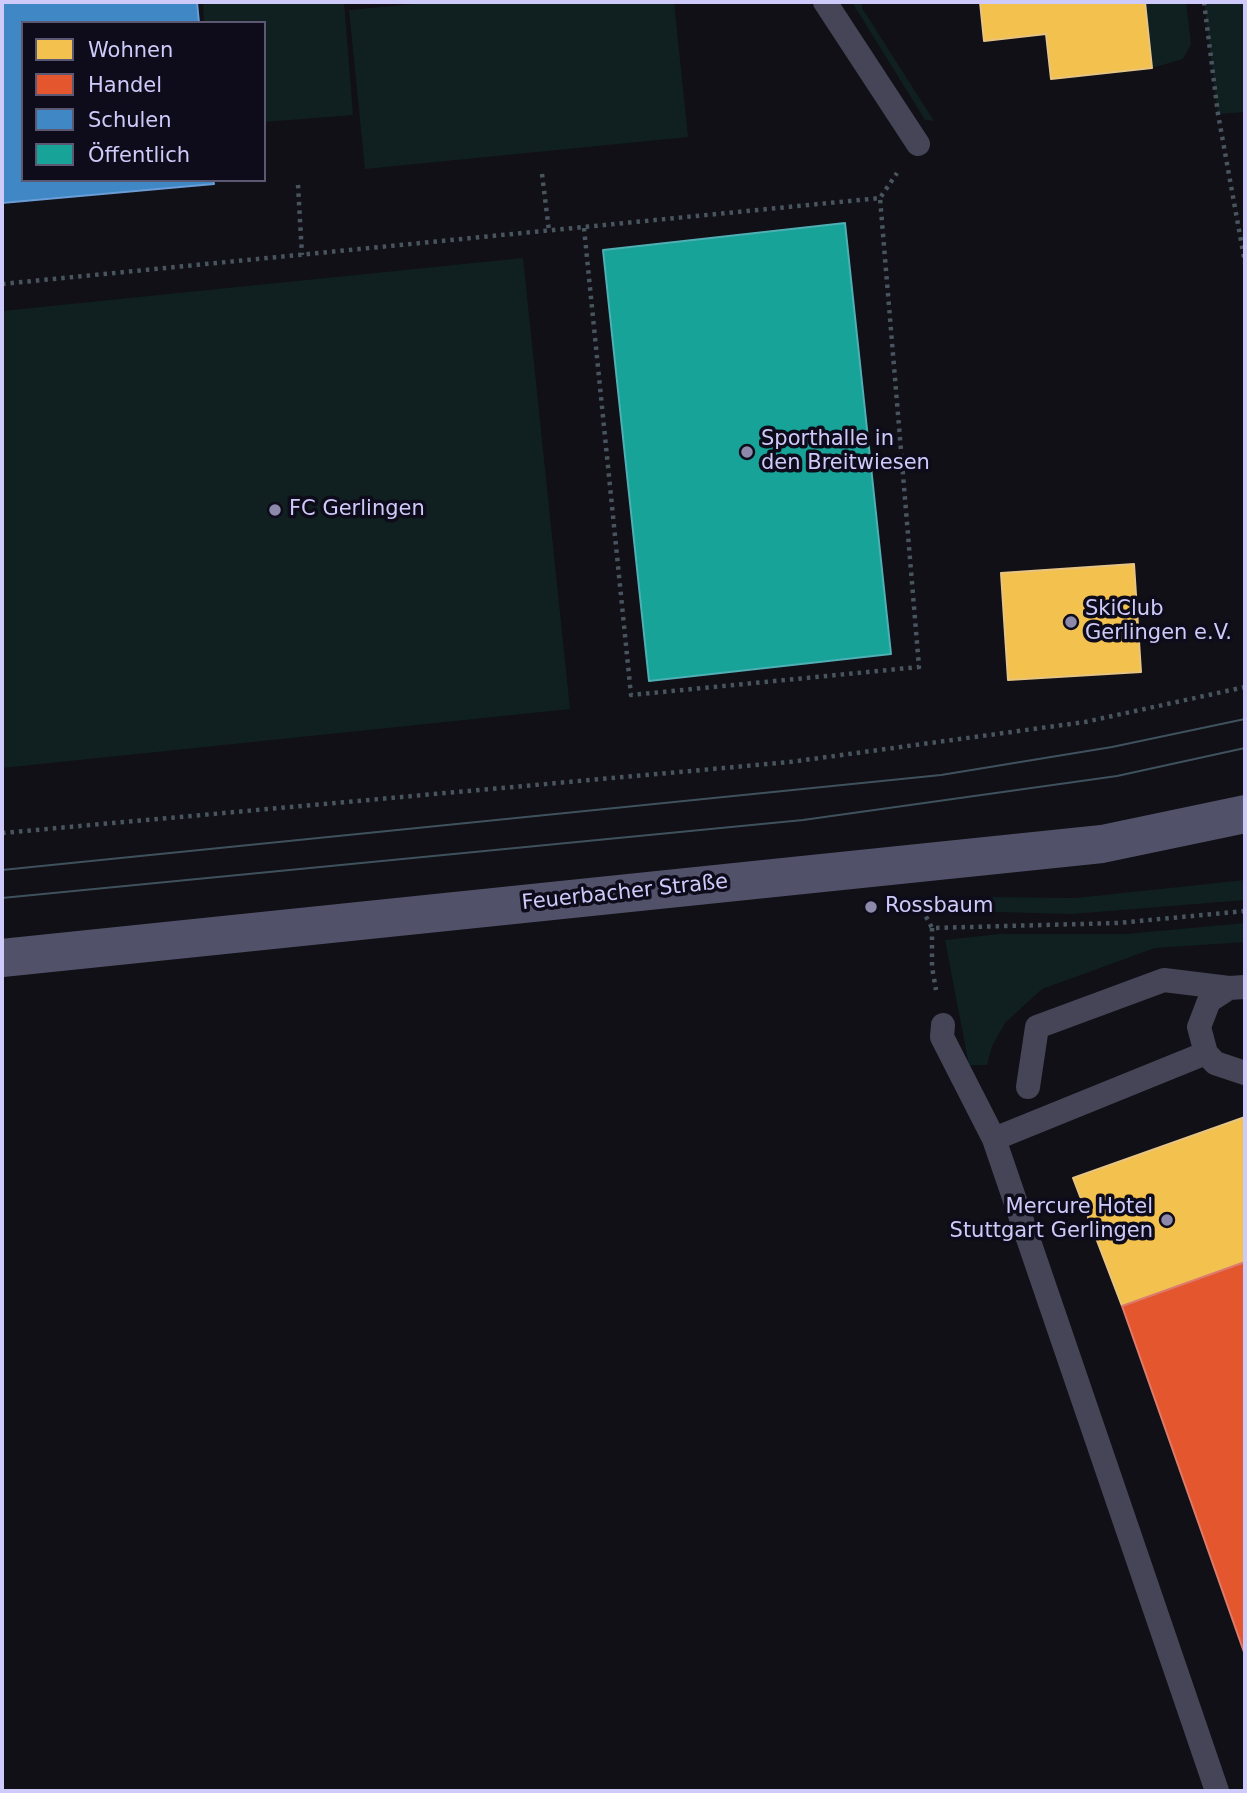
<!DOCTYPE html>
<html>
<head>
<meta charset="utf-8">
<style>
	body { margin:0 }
	#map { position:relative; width:1247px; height:1793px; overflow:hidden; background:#101016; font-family:"DejaVu Sans",sans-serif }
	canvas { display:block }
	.frame { position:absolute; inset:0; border:4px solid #cecafa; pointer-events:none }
	.legend { position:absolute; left:21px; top:21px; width:245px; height:161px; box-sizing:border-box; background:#0e0c1a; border:2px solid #5b5874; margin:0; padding:9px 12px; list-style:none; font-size:21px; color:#cecafa }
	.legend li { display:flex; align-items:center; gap:14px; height:35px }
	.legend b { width:35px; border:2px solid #5b5874 }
</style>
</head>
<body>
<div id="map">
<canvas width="1247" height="1793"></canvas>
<div class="frame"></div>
<ul class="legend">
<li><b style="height:19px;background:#f2c14e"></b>Wohnen</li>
<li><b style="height:19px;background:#e4572e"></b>Handel</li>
<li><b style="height:19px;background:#3f88c5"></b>Schulen</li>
<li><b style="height:19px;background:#17a398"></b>Öffentlich</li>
</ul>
</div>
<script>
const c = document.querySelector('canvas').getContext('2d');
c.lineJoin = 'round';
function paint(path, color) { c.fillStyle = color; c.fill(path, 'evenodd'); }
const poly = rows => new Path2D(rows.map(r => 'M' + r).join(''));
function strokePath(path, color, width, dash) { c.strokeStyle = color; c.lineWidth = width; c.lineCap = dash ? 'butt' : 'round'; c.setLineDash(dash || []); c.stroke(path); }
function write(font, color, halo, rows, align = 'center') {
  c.font = font + ' "DejaVu Sans",sans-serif'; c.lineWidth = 7; c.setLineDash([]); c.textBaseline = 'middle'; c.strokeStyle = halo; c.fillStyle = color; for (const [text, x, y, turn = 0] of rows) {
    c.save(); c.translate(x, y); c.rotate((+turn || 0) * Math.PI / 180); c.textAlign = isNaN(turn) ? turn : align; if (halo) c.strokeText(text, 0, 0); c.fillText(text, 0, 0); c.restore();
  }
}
const green = poly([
	[203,2,344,2,353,115,264,122,264,23,204,23],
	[435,2,674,2,688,137,365,169,349,10],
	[852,2,862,2,862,8,934,121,925,120],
	[1145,2,1186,2,1191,44,1183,59,1152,68],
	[1204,2,1245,2,1245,112,1218,114],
	[523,258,570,709,2,768,2,311],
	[1245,880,1245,900,1072,914,962,911,980,897,1076,898],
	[1245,923,1245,942,1155,948,1042,989,1005,1023,992,1046,987,1065,969,1065,945,940,1000,934,1127,934]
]);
const homes = poly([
	[980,2,1145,2,1152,68,1051,79,1046,34,984,41,980,2],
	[1134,564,1141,672,1008,680,1001,573,1134,564],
	[1245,1117,1245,1262,1122,1306,1073,1178,1245,1117]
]);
const shops = poly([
	[1245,1262,1245,1655,1122,1306,1245,1262]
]);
const schools = poly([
	[2,2,197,2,199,23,23,23,23,180,213,180,214,184,2,203,2,2]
]);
const public = poly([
	[845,223,891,654,649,681,603,250,845,223]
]);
const path = poly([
	[1204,2,1218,114,1245,263],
	[542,174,549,231],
	[298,185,302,255],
	[584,228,631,695,919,667,880,198],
	[2,284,880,198,897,173],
	[2,833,790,762,1085,722,1245,687],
	[922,909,932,928,1118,923,1245,911],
	[932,928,932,967,936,990]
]);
const lane = poly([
	[825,2,918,144],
	[943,1025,942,1037,994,1139,1217,1791],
	[1206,1053,1215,1063,1245,1073],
	[1028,1087,1037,1027,1164,980,1229,988],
	[994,1139,1206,1053,1199,1027,1209,1001,1229,988,1245,987]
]);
const secondary = poly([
	[2,958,1102,844,1245,814]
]);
const tram = poly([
	[2,870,941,775,1112,747,1245,719],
	[2,898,803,820,1117,776,1245,748]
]);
const markers = [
	[747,452,7,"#8c89aa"],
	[275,510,7,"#8c89aa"],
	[1071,622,7,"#8c89aa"],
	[871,907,7,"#8c89aa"],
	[1167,1220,7,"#8c89aa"]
];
const poiNames = [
	["Sporthalle in",761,440],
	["den Breitwiesen",761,464],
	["FC Gerlingen",289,510],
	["SkiClub",1085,610],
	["Gerlingen e.V.",1085,634],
	["Rossbaum",885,907],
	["Mercure Hotel",1153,1208,"right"],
	["Stuttgart Gerlingen",1153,1232,"right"]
];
const streetNames = [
	["Feuerbacher Straße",625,893,-6]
];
paint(green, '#102020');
paint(homes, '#f2c14e');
strokePath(homes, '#e7c482', 2);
paint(shops, '#e4572e');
strokePath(shops, '#dd7a6b', 2);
paint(schools, '#3f88c5');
strokePath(schools, '#6a9cd5', 2);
paint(public, '#17a398');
strokePath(public, '#4eafb5', 2);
strokePath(path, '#48545e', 4.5, [3.5, 5]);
strokePath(lane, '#454557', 24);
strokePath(secondary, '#51516a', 38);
strokePath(tram, '#3f515d', 2);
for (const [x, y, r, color] of markers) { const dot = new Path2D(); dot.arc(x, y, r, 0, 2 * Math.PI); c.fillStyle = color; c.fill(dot); strokePath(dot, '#0e0c1a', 2.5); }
write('21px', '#cecafa', '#0e0c1a', poiNames, 'left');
write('21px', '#cecafa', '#0e0c1a', streetNames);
</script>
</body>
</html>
